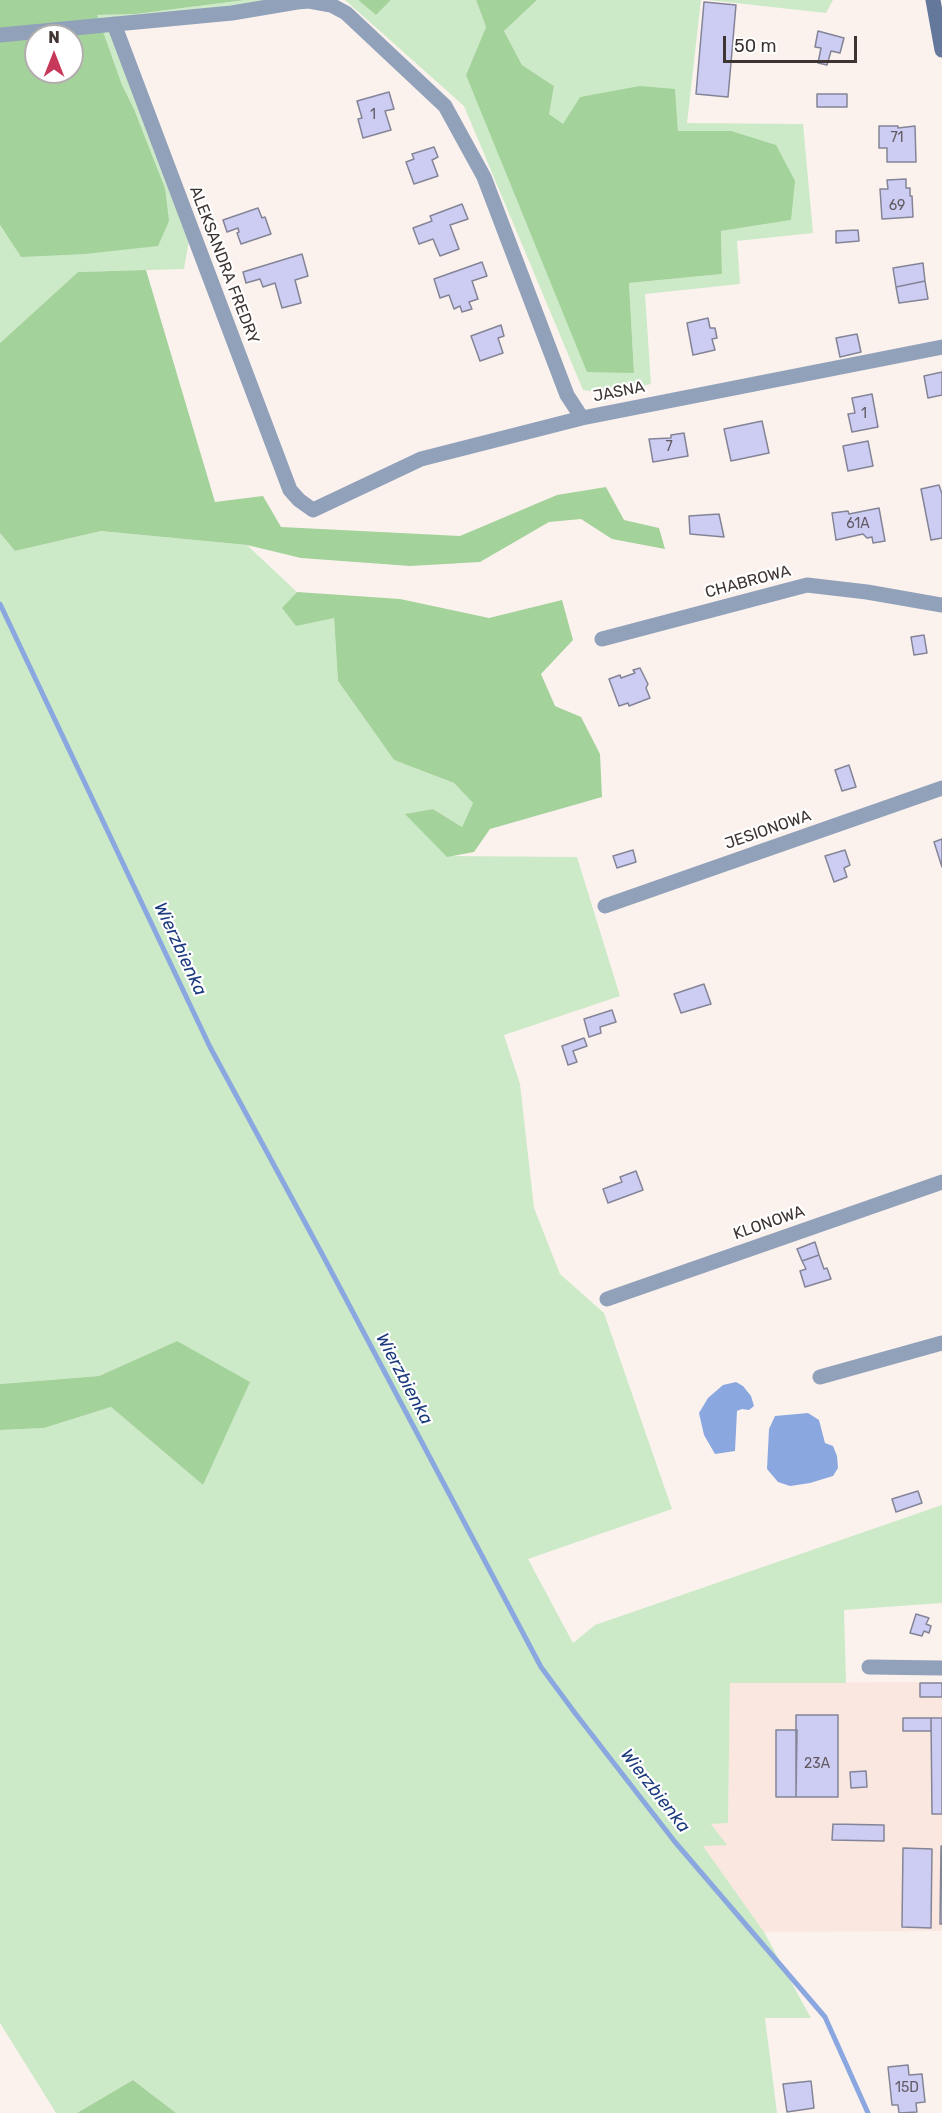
<!DOCTYPE html>
<html>
<head>
<meta charset="utf-8">
<style>
	body { margin:0 }
	#map { position:relative; width:942px; height:2113px; overflow:hidden; background:#fbf2ee; font-family:Rubik,sans-serif }
	canvas { display:block }
	.north { position:absolute; left:24px; top:24px; width:60px; height:60px; box-sizing:border-box; background:#fff; border:2px solid #b2aead; border-radius:50%; rotate:0deg; font-size:16px; font-weight:700; line-height:24px; text-align:center; color:#3e3431 }
	.north::after { content:''; display:block; margin:auto; width:21px; height:27px; background:#c7385b; clip-path:polygon(50% 0,100% 100%,50% 72%,0 100%) }
	.scale { position:absolute; left:723px; top:36px; width:134px; height:27px; box-sizing:border-box; border:3px solid #3e3431; border-top:0; padding-left:8px; font-size:18px; line-height:21px; white-space:nowrap; color:#3e3431; -webkit-text-stroke:4px #fff; paint-order:stroke }
</style>
</head>
<body>
<div id="map">
<canvas width="942" height="2113"></canvas>
<div class="north">N</div>
<div class="scale">50 m</div>
</div>
<script>
const c = document.querySelector('canvas').getContext('2d');
c.lineJoin = 'round';
function paint(path, color) { c.fillStyle = color; c.fill(path, 'evenodd'); }
const poly = rows => new Path2D(rows.map(r => 'M' + r).join(''));
function strokePath(path, color, width, dash) { c.strokeStyle = color; c.lineWidth = width; c.lineCap = dash ? 'butt' : 'round'; c.setLineDash(dash || []); c.stroke(path); }
function write(font, color, halo, rows, align = 'center') {
  c.font = font + ' Rubik,sans-serif'; c.lineWidth = 4.5; c.setLineDash([]); c.textBaseline = 'middle'; c.strokeStyle = halo; c.fillStyle = color; for (const [text, x, y, turn = 0] of rows) {
    c.save(); c.translate(x, y); c.rotate((+turn || 0) * Math.PI / 180); c.textAlign = isNaN(turn) ? turn : align; if (halo) c.strokeText(text, 0, 0); c.fillText(text, 0, 0); c.restore();
  }
}
const built = poly([
	[942,1682,942,1931,764,1932,702,1845,726,1845,711,1824,728,1822,730,1683]
]);
const green = poly([
	[245,0,275,0,233,8,120,19,191,229,184,269,78,272,0,343,0,225,21,257,165,188,134,109,122,85,96,15,136,14],
	[345,0,358,0,376,15,391,0,476,0,486,27,466,75,634,373,629,283,722,274,721,231,791,220,731,131,678,131,675,90,580,97,564,125,548,114,554,86,522,65,504,31,537,0,701,0,687,123,803,124,813,233,737,241,740,284,645,294,651,384,608,394,583,390,464,106],
	[708,0,833,0,826,13],
	[101,531,247,545,297,592,283,608,334,618,338,681,394,760,454,783,473,803,462,827,433,809,406,814,447,856,577,857,620,996,504,1035,520,1084,534,1208,560,1274,604,1313,672,1509,528,1559,573,1643,595,1625,942,1505,942,1603,844,1610,846,1683,730,1683,728,1823,711,1824,727,1845,703,1846,764,1932,811,2018,765,2018,777,2113,176,2113,133,2080,77,2113,56,2113,0,2023,0,1430,44,1428,111,1407,203,1485,177,1341,99,1376,0,1384,0,533,15,551]
]);
const forest = poly([
	[0,0,245,0,136,14,97,15,122,85,134,109,165,188,169,221,158,246,85,254,21,257,0,225],
	[36,36,72,36,72,72,36,72],
	[358,0,391,0,376,15],
	[476,0,537,0,504,31,522,65,554,86,549,114,563,124,580,97,640,86,675,89,678,131,731,131,776,145,795,181,791,220,721,231,722,274,629,283,634,373,587,372,466,75,486,27],
	[146,270,215,502,263,496,281,527,460,536,557,495,606,487,624,520,659,528,665,549,612,539,581,519,549,522,480,562,410,566,301,558,247,545,101,531,15,551,0,533,0,343,78,272],
	[297,592,400,599,489,618,562,600,573,640,541,674,555,706,581,717,600,754,602,797,490,829,474,852,447,857,405,814,433,809,462,827,473,803,454,783,394,760,338,681,334,618,296,626,282,608],
	[177,1341,250,1382,203,1485,111,1407,44,1428,0,1430,0,1384,99,1376],
	[133,2080,176,2113,77,2113]
]);
const water = poly([
	[736,1382,743,1386,751,1396,754,1406,749,1410,742,1409,737,1411,735,1451,715,1454,704,1435,699,1413,708,1398,723,1385],
	[808,1413,819,1420,825,1443,833,1446,837,1456,838,1468,833,1476,810,1483,790,1486,778,1482,767,1469,769,1429,775,1416]
]);
const stream = poly([
	[0,604,210,1047,321,1252,541,1667,575,1713,675,1842,825,2017,868,2113]
]);
const building = poly([
	[704,2,736,5,728,97,696,94,704,2],
	[818,31,844,38,840,53,831,51,827,65,818,63,821,48,815,47,818,31],
	[389,92,394,109,385,111,391,130,363,138,358,119,362,118,357,101,389,92],
	[817,94,847,94,847,107,817,107,817,94],
	[879,126,898,126,898,128,915,126,916,162,887,162,887,148,879,148,879,126],
	[434,147,438,157,432,160,438,176,414,184,406,162,414,159,412,154,434,147],
	[906,179,906,188,910,188,910,196,912,196,913,217,882,219,880,189,888,189,887,180,906,179],
	[462,204,468,219,450,225,459,249,440,256,433,239,419,244,413,228,432,221,430,216,462,204],
	[258,208,262,218,265,217,271,234,241,244,237,233,239,232,238,228,227,232,223,220,258,208],
	[858,230,859,241,836,243,836,231,858,230],
	[302,254,308,276,295,280,301,303,282,308,275,283,263,287,260,279,246,283,243,272,302,254],
	[482,262,487,276,472,281,478,299,469,302,472,309,462,312,460,306,454,309,449,295,440,298,434,279,482,262],
	[923,263,925,281,896,287,893,268,923,263],
	[925,281,928,299,899,303,896,287,925,281],
	[708,318,710,328,715,328,717,338,712,339,715,350,693,355,687,323,708,318],
	[501,325,504,336,498,338,503,353,480,361,471,336,501,325],
	[857,334,861,352,840,357,836,338,857,334],
	[942,372,942,395,928,398,924,376,942,372],
	[872,394,878,427,852,432,848,414,855,413,852,398,872,394],
	[762,421,769,453,731,461,724,429,762,421],
	[684,433,688,456,653,462,649,439,671,438,671,435,684,433],
	[868,441,873,466,848,471,843,446,868,441],
	[939,485,942,494,942,538,931,540,921,489,939,485],
	[879,508,885,541,873,543,872,537,867,538,863,534,836,540,832,513,848,511,849,514,879,508],
	[719,514,724,537,690,534,689,516,719,514],
	[924,635,927,653,914,655,911,637,924,635],
	[640,668,648,684,646,688,650,698,629,706,628,703,619,706,609,679,620,675,621,678,635,673,633,670,640,668],
	[849,765,856,787,842,791,835,770,849,765],
	[942,839,942,867,934,842,942,839],
	[633,850,636,862,617,868,613,856,633,850],
	[845,850,850,865,844,868,847,877,834,882,825,856,845,850],
	[704,984,711,1004,681,1013,674,994,704,984],
	[612,1010,616,1022,600,1027,601,1033,589,1037,584,1019,612,1010],
	[584,1038,587,1046,573,1051,577,1062,568,1065,562,1046,584,1038],
	[636,1171,643,1190,608,1203,603,1189,622,1182,620,1177,636,1171],
	[815,1242,819,1255,802,1261,797,1249,815,1242],
	[819,1255,824,1269,827,1268,831,1279,805,1287,800,1271,806,1269,802,1261,819,1255],
	[918,1491,922,1503,896,1512,892,1499,918,1491],
	[916,1614,929,1618,926,1624,931,1626,929,1633,924,1631,922,1636,910,1633,916,1614],
	[920,1683,942,1683,942,1697,920,1697,920,1683],
	[796,1715,838,1715,838,1797,796,1797,796,1715],
	[903,1718,931,1718,931,1731,903,1731,903,1718],
	[931,1718,942,1718,942,1814,932,1814,931,1718],
	[776,1730,797,1730,796,1797,776,1797,776,1730],
	[866,1771,867,1787,851,1788,850,1772,866,1771],
	[833,1824,884,1825,884,1841,832,1840,833,1824],
	[941,1846,942,1846,942,1924,940,1924,941,1846],
	[903,1848,932,1849,931,1928,902,1927,903,1848],
	[908,2065,909,2075,922,2074,925,2102,916,2103,917,2112,899,2113,898,2105,892,2105,888,2067,908,2065],
	[811,2081,814,2108,787,2112,783,2084,811,2081]
]);
const street = poly([
	[114,24,290,490,299,500,313,510,421,459,582,418,942,347],
	[0,35,232,13,297,2,309,1,331,5,346,13,445,106,484,177,567,395,582,418],
	[602,639,807,585,867,592,942,605],
	[605,906,942,788],
	[607,1299,942,1182],
	[820,1377,942,1343],
	[869,1667,942,1668]
]);
const secondary = poly([
	[933,0,942,50]
]);
const numberNames = [
	["1",373,115],
	["71",897,138],
	["69",897,206],
	["1",864,414],
	["7",669,447],
	["61A",858,524],
	["23A",817,1764],
	["15D",907,2088]
];
const streetNames = [
	["ALEKSANDRA FREDRY",224,265,69],
	["JASNA",619,392,-11],
	["CHABROWA",748,582,-15],
	["JESIONOWA",768,830,-19],
	["KLONOWA",769,1223,-19]
];
const waterNames = [
	["Wierzbienka",180,949,65],
	["Wierzbienka",404,1379,62],
	["Wierzbienka",655,1791,52]
];
paint(built, '#fae7e0');
paint(green, '#cdeac8');
paint(forest, '#a3d29b');
paint(water, '#8aa7e0');
strokePath(stream, '#8aa7e0', 5);
paint(building, '#cdcdf4');
strokePath(building, '#848497', 1.5);
strokePath(street, '#92a1ba', 15);
strokePath(secondary, '#64789c', 15);
write('14px', '#625a62', null, numberNames);
write('16px', '#3e3431', '#fff', streetNames);
write('italic 18px', '#1c3b7e', '#fff', waterNames);
</script>
</body>
</html>
